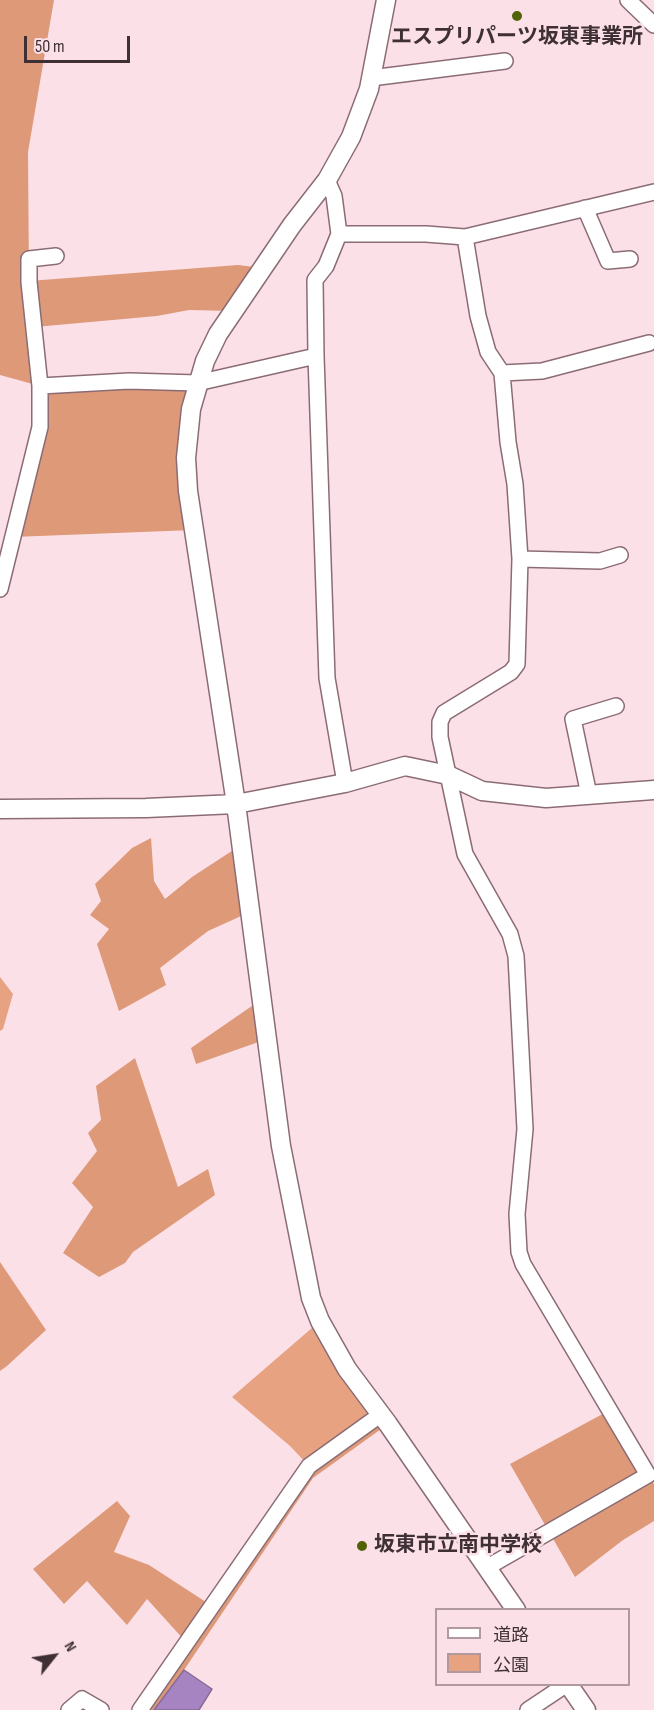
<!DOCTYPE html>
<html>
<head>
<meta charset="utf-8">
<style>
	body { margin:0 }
	#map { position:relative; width:654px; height:1710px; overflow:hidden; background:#fce0e8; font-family:"Sofia Sans Condensed","Noto Sans JP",sans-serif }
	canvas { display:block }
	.legend { position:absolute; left:435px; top:1608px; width:195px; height:78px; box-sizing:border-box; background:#fce0e8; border:2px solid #b09aa0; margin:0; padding:8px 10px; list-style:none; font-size:18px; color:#3e3034 }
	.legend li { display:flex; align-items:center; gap:12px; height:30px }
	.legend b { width:30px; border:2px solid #b09aa0 }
	.north { position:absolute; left:24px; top:1626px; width:60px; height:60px; -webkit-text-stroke:4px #fce0e8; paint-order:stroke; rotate:60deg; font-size:16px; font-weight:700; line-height:24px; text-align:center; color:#3e3034 }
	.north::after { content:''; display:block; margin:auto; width:21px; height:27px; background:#3e3034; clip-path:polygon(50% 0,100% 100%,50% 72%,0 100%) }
	.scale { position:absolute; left:24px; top:36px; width:106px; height:27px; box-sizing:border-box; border:3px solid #3e3034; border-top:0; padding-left:8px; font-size:18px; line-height:21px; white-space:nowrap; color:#3e3034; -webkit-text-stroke:4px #fce0e8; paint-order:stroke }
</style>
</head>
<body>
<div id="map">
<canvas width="654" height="1710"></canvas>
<ul class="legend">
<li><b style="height:8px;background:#fff"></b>道路</li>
<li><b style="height:16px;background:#e7a381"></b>公園</li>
</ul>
<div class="north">N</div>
<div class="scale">50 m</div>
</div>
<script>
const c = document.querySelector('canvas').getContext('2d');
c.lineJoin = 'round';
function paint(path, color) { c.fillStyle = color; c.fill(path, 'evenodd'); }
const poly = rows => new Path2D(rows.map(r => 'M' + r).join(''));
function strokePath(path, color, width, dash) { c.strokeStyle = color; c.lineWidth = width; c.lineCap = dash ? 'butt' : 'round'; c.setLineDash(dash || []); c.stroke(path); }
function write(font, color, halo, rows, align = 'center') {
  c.font = font + ' "Sofia Sans Condensed","Noto Sans JP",sans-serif'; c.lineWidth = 5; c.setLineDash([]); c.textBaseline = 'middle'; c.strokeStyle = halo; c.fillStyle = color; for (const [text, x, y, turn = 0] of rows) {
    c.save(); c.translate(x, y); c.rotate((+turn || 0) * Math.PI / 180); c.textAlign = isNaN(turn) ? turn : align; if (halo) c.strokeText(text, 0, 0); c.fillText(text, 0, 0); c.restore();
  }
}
const green = poly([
	[0,977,13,994,3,1029,0,1031],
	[320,1321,380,1415,309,1466,290,1446,232,1397]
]);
const forest = poly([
	[0,0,54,0,28,152,29,281,238,265,263,268,233,311,189,310,157,316,35,327,41,386,197,383,191,409,193,530,13,537,40,386,0,375],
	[151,838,154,881,165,899,192,877,241,845,250,912,208,931,160,968,166,985,119,1011,97,944,109,929,90,915,101,901,95,884,132,848],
	[262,999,267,1039,196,1064,191,1048],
	[135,1058,178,1187,208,1169,215,1195,133,1252,125,1263,99,1277,63,1253,93,1207,72,1183,97,1151,88,1133,101,1120,96,1086],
	[0,1262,46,1330,7,1366,0,1371],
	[610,1410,654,1484,654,1521,623,1540,575,1577,510,1464],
	[380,1415,388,1424,313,1478,184,1670,154,1710,140,1710,186,1642,147,1599,127,1625,87,1581,64,1604,33,1569,117,1501,130,1516,114,1552,149,1565,212,1606,309,1466]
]);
const water = poly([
	[184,1670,212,1689,199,1710,154,1710,184,1670]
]);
const minor = poly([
	[628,0,654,25],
	[371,78,505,61],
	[327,180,334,196,339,234,426,234,465,237,654,192],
	[585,208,608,261,630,259],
	[465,237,478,316,488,352,502,373,508,442,515,484,520,559,517,664,511,672,444,713,440,722,440,737,465,854,510,934,516,956,525,1129,517,1214,519,1252,523,1264,648,1475,486,1568],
	[316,356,327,678,345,783],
	[502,373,542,371,649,343],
	[40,386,29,282,29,259,56,256],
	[520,559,600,561,620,555],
	[0,589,40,427,40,386,129,381,197,383,316,356,315,280,326,266,339,234],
	[589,795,573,719,616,706],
	[69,1710,82,1699,101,1710],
	[140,1710,309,1466,380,1415],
	[528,1710,567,1684]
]);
const tertiary = poly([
	[386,0,369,89,351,137,327,180,292,225,218,334,205,361,191,409,186,458,188,491,236,804,281,1146,311,1298,320,1321,347,1369,388,1424,516,1610],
	[0,809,146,808,236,804,345,783,405,766,448,775,482,791,546,798,654,790],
	[568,1684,586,1710]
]);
const markers = [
	[517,16,6,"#526206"],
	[362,1546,6,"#526206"]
];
const poiNames = [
	["エスプリパーツ坂東事業所",517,38],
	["坂東市立南中学校",374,1546,"left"]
];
paint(green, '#e7a381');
paint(forest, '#dd9978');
paint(water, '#a684c1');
strokePath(water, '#876b97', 1.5);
strokePath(minor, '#8b6c75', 18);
strokePath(tertiary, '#8b6c75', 21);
strokePath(minor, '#fff', 15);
strokePath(tertiary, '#fff', 18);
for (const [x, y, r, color] of markers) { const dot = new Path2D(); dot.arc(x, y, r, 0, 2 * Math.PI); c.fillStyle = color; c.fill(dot); strokePath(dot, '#fce0e8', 2); }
write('bold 21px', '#3e3034', '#fce0e8', poiNames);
</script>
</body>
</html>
